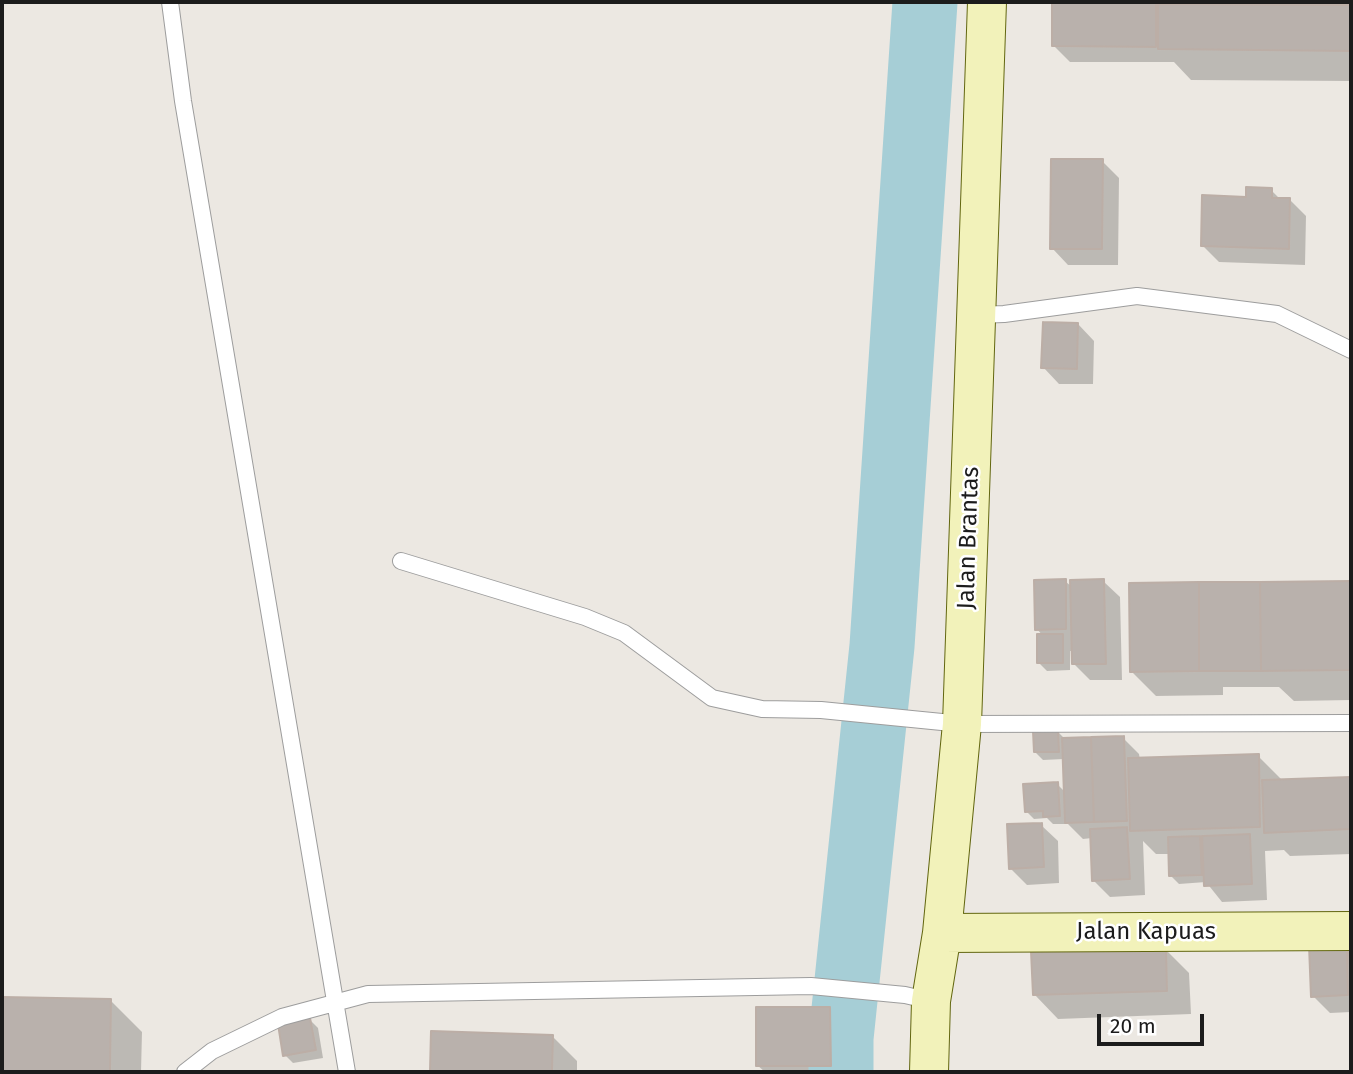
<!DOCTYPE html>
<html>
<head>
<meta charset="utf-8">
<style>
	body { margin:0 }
	#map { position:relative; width:1353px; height:1074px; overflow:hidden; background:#ece8e2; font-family:"Fira Sans",sans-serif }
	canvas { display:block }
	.frame { position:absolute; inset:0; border:4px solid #1c1c1c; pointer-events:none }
	.scale { position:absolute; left:1097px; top:1014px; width:107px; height:32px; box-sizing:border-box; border:4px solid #1c1c1c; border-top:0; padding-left:9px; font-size:21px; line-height:24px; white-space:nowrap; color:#1c1c1c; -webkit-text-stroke:5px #fff; paint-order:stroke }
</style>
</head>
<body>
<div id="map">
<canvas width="1353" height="1074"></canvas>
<div class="frame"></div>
<div class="scale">20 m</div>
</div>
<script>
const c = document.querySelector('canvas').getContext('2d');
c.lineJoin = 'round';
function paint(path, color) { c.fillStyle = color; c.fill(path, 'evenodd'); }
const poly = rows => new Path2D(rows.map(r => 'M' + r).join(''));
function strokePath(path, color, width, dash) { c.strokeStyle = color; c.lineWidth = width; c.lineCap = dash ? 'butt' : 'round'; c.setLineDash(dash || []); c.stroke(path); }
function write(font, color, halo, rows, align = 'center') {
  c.font = font + ' "Fira Sans",sans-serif'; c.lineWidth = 5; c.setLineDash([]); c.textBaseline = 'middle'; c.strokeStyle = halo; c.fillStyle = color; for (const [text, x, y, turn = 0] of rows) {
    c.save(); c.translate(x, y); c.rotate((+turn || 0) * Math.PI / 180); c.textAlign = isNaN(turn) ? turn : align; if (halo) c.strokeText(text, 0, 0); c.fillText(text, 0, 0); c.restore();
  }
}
const shadow = poly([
	[1155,5,1160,10,1160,6,1351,7,1351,81,1191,80,1174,62,1070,62,1054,46],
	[1102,161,1119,178,1118,265,1068,265,1052,248],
	[1271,190,1281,200,1290,200,1306,216,1305,265,1219,262,1203,246,1248,199],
	[1078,324,1094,341,1093,384,1059,384,1043,367],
	[1065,581,1072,587,1103,581,1120,597,1122,680,1090,680,1074,664,1073,651,1070,651,1070,670,1047,671,1039,663,1043,636,1037,629],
	[1351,582,1351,700,1294,701,1279,687,1223,687,1223,695,1156,696,1132,672,1131,585],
	[1058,732,1065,739,1123,738,1139,754,1140,760,1258,756,1283,781,1351,778,1351,854,1290,856,1284,850,1265,851,1267,900,1222,902,1206,882,1179,884,1171,876,1170,854,1156,854,1143,841,1145,895,1110,897,1093,880,1092,838,1083,839,1068,824,1053,824,1047,818,1034,819,1026,811,1057,784,1065,792,1064,759,1043,760,1035,752],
	[1041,825,1058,841,1059,883,1027,885,1011,869],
	[1311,947,1351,950,1351,1012,1330,1013,1313,996],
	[1165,949,1189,973,1191,1014,1058,1019,1034,994],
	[2,999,111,1001,142,1032,141,1072,2,1072],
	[830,1008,846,1025,846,1072,765,1072,757,1065],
	[310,1020,318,1028,323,1058,293,1063,285,1055],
	[433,1033,553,1037,577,1061,577,1072,432,1072]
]);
const river = poly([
	[841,1072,841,1038,882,646,925,2]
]);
const building = poly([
	[1052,3,1156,3,1156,47,1052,46,1052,3],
	[1158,4,1351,5,1351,51,1158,49,1158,4],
	[1051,159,1103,159,1102,249,1050,249,1051,159],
	[1246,187,1272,188,1272,198,1290,198,1289,249,1201,246,1202,195,1246,197,1246,187],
	[1043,322,1078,323,1077,369,1041,368,1043,322],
	[1066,579,1066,629,1035,630,1034,580,1066,579],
	[1104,579,1106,664,1072,664,1070,580,1104,579],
	[1351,581,1351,670,1261,671,1260,582,1351,581],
	[1199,582,1260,582,1261,671,1199,671,1199,582],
	[1199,582,1199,671,1130,672,1129,583,1199,582],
	[1037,634,1063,634,1063,663,1037,663,1037,634],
	[1058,730,1059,752,1034,752,1033,731,1058,730],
	[1124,736,1127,821,1094,822,1091,737,1124,736],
	[1091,737,1094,822,1065,823,1062,738,1091,737],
	[1259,754,1260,827,1130,831,1128,758,1259,754],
	[1351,777,1351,829,1264,833,1262,780,1351,777],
	[1058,782,1060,816,1043,817,1043,811,1025,812,1023,784,1058,782],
	[1042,823,1044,867,1009,869,1007,824,1042,823],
	[1127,827,1130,879,1092,881,1090,829,1127,827],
	[1250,834,1252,884,1204,886,1202,836,1250,834],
	[1200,836,1202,875,1169,876,1168,837,1200,836],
	[1347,943,1348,995,1311,997,1309,945,1347,943],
	[1349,944,1351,944,1351,996,1349,944],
	[1166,947,1167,991,1033,995,1031,951,1166,947],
	[2,997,111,999,110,1072,2,1072,2,997],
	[756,1007,830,1007,831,1066,756,1066,756,1007],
	[310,1018,316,1050,283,1056,278,1024,310,1018],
	[431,1031,553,1035,552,1072,430,1072,431,1031]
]);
const lane = poly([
	[170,2,183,101,347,1072],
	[978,315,1004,314,1137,296,1277,314,1351,350],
	[401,561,585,617,624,633,712,698,762,709,821,710,962,724,1351,723],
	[185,1072,212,1051,282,1017,368,994,811,986,905,995,931,1001]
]);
const secondary = poly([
	[942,933,1351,931],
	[929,1072,931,1001,942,933,962,724,987,2]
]);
const streetNames = [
	["Jalan Brantas",969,538,-88],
	["Jalan Kapuas",1146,932]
];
paint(shadow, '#0003');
strokePath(river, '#a6ced6', 65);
paint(building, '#b9b1ac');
strokePath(building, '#bcaea6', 2);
strokePath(lane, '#9d9d9d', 18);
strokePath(secondary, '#62660f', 40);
strokePath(lane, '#fff', 16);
strokePath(secondary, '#f2f2ba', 38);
write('24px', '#1c1c1c', '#fff', streetNames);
</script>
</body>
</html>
